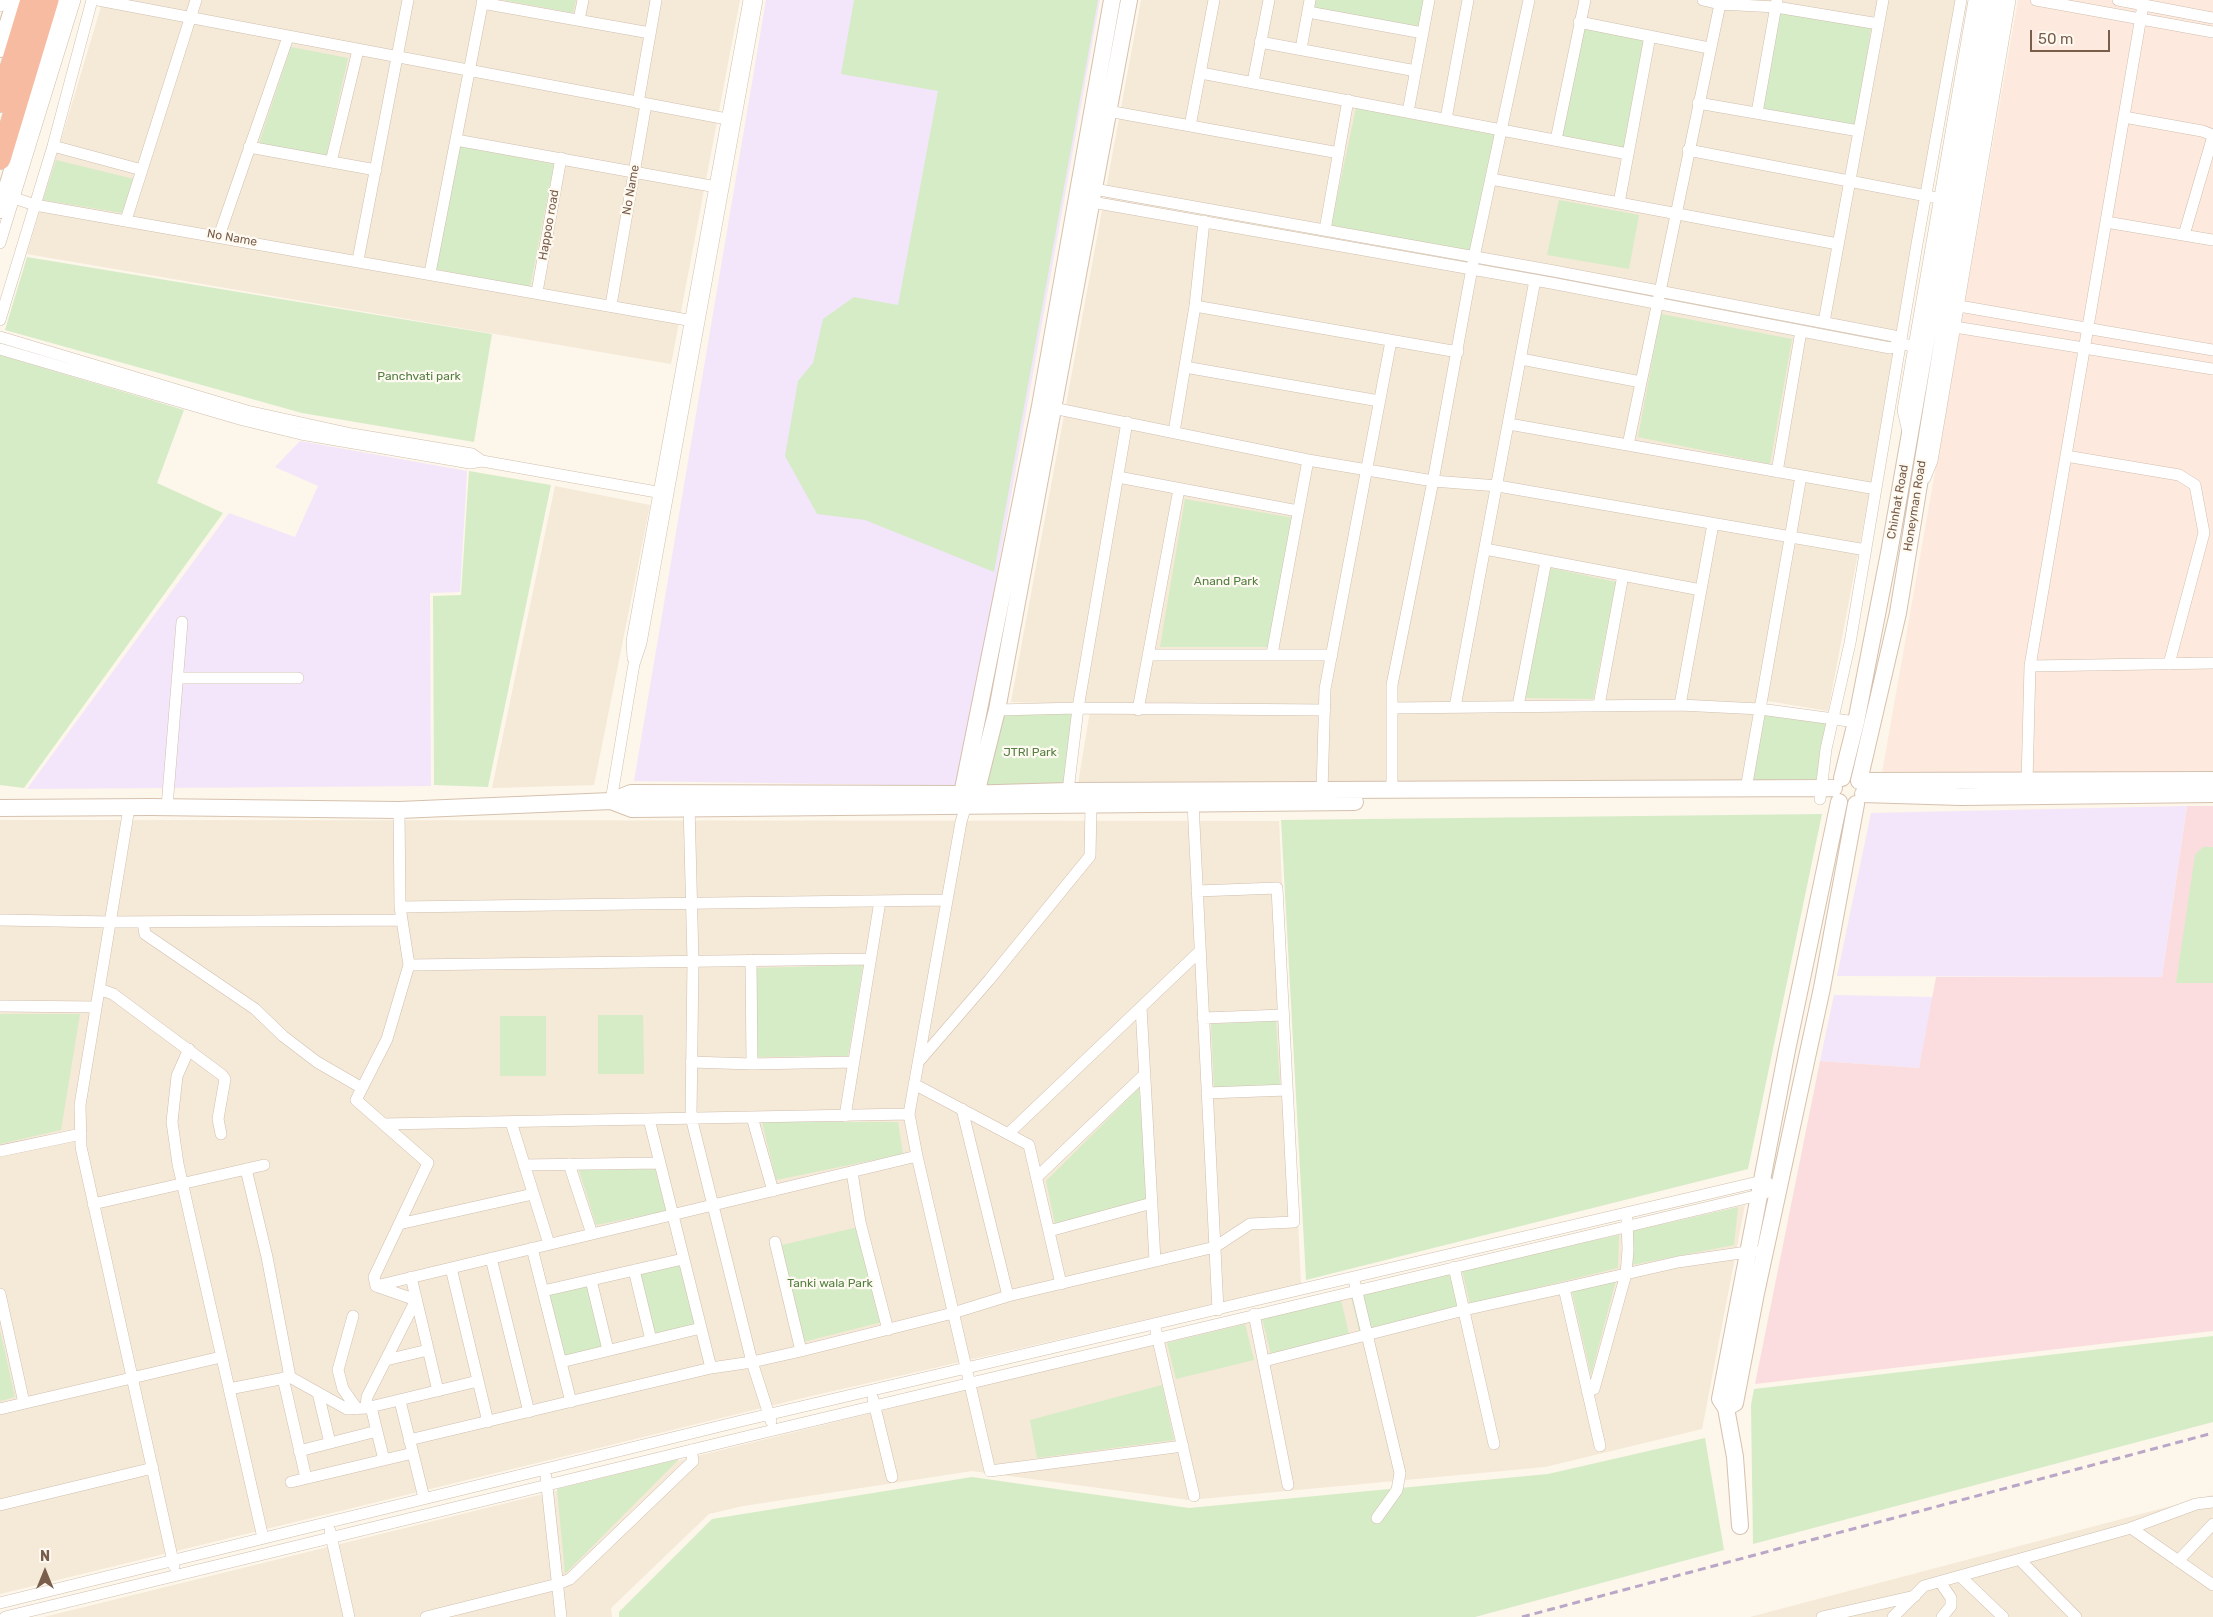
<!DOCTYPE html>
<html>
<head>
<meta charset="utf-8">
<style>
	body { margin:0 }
	#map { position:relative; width:2213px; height:1617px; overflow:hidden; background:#fdf6ea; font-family:Rubik,sans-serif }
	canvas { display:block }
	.north { position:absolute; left:20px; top:1547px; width:50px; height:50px; -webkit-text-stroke:4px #fffaf1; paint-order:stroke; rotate:0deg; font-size:14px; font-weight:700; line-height:20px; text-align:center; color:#795e4c }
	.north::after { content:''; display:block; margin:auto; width:18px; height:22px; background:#795e4c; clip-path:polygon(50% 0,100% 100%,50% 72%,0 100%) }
	.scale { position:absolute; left:2030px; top:30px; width:80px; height:22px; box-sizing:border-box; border:2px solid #795e4c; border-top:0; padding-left:6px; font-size:15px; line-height:18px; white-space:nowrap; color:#795e4c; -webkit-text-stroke:4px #fffaf1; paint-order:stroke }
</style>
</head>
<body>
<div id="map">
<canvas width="2213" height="1617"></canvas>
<div class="north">N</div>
<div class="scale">50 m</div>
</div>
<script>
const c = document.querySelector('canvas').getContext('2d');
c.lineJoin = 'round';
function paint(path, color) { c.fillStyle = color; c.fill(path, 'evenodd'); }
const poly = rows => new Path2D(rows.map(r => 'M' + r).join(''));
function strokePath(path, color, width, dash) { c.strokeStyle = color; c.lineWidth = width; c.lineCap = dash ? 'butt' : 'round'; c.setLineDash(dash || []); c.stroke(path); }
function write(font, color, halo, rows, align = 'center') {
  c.font = font + ' Rubik,sans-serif'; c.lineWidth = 4.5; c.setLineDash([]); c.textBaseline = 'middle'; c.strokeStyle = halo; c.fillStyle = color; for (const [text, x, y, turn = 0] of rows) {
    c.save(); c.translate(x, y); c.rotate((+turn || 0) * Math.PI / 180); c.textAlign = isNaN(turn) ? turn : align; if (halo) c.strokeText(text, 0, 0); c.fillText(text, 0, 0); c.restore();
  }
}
const residential = poly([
	[103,0,740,0,671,364,27,254],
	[1141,0,1963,0,1828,711,1756,699,1742,786,1078,784,1091,705,1011,702],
	[555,486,650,505,594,785,492,788],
	[0,820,1279,821,1301,1284,807,1397,0,1594],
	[1745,1205,1702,1429,1545,1467,1189,1500,972,1471,743,1506,709,1514,611,1608,612,1617,44,1617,1152,1344],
	[2213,1495,2213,1617,1750,1617]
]);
const commercial = poly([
	[2018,0,2213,0,2213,771,2021,775,1882,773]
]);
const education = poly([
	[766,0,1100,0,959,786,634,781],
	[300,441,467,471,460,592,430,593,431,786,27,789,229,513,295,537,318,486,275,467],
	[2187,806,2162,977,1837,976,1871,813],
	[1834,995,1933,997,1919,1068,1820,1061]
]);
const medical = poly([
	[2187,806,2213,806,2213,1331,1755,1384,1820,1061,1919,1068,1936,977,2162,977]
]);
const green = poly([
	[502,0,576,0,573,13],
	[854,0,1098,0,994,572,865,520,817,514,785,456,798,381,813,363,823,319,854,297,898,305,938,91,841,74],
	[1314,0,1427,0,1422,31,1312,10],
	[1780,10,1871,28,1856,127,1760,109],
	[1583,27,1646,40,1625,151,1561,137],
	[291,47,348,58,326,157,259,143],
	[1356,108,1495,135,1470,252,1331,226],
	[458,146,554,164,530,287,435,269],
	[56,160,134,179,122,213,43,200],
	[1559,200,1639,215,1629,269,1547,255],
	[27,257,492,334,474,442,302,413,5,330],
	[1661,314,1792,339,1770,464,1638,437],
	[0,355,184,410,157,483,223,513,24,788,0,785],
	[469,471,551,485,488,787,434,785,433,596,461,595],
	[1185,499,1294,518,1270,647,1160,647],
	[1551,568,1616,582,1593,699,1525,698],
	[1073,712,1062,793,986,792,1000,716],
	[1764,714,1829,723,1815,785,1752,786],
	[1822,814,1748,1169,1306,1280,1281,820],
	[2203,847,2213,847,2213,983,2176,983,2195,855],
	[863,965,848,1056,757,1057,755,968],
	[0,1014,80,1014,61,1130,0,1144],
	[598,1015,643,1015,644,1074,598,1074],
	[500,1016,546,1016,546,1076,500,1076],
	[1276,1021,1280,1085,1214,1088,1211,1024],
	[1139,1088,1147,1199,1055,1224,1046,1181],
	[762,1122,898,1122,903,1154,776,1180],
	[655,1169,666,1211,596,1225,579,1170],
	[1738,1207,1734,1245,1632,1265,1633,1231],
	[858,1227,882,1322,803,1342,778,1246],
	[1619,1235,1618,1268,1470,1304,1462,1270],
	[681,1262,696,1325,655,1335,639,1272],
	[1451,1273,1459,1307,1359,1331,1351,1297],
	[1616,1280,1591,1375,1572,1292],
	[588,1283,604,1347,564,1356,549,1293],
	[1341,1300,1349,1334,1271,1355,1262,1318],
	[1245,1324,1254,1360,1176,1379,1167,1343],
	[0,1330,15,1397,0,1401],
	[2213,1336,2213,1422,1753,1544,1751,1405,1754,1389],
	[1162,1385,1174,1440,1037,1458,1030,1420],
	[1705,1438,1724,1550,1475,1617,619,1617,619,1612,712,1519,972,1477,1189,1508,1548,1474],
	[679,1459,565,1574,557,1489]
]);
const street = poly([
	[98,0,727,119],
	[1703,0,1720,4,1776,7,1879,24],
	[2036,0,2213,32],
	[2118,0,2213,18],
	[482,3,650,33],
	[0,6,2,0],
	[1308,12,1423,33],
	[579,20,583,0],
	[1579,22,1709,48],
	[1260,42,1416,71],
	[1301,49,1310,0],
	[1201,73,1628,154],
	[1253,82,1269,0],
	[638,103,656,0],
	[1698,103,1859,131],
	[1108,111,1339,153],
	[1408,112,1429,0],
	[1757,113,1777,0],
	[2124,117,2202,131,2213,135],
	[1446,119,1468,0],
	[1190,126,1214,0],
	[456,140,722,188],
	[1556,140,1585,0],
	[53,146,142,170],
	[249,147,376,170],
	[1688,150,1932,197],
	[331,162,358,50],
	[1491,179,1838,244],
	[1087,191,1094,189,1554,271,1894,336,1901,344],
	[14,198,35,205,699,322],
	[1086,199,1092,202,1551,283,1890,348,1901,344,1914,346],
	[1619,203,1650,36],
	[126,220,196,0],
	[2106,222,2213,240],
	[1325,230,1348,100],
	[2184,235,2213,136],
	[219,236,288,37],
	[0,243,75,0],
	[358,260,408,0],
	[430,273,483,0],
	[537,292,561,158],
	[611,305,646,104],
	[1195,306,1458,352],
	[1959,306,2213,350],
	[0,320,53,146,92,0],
	[1824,322,1883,0],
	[1955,327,2213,369],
	[0,337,247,411,352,434,472,454,482,461],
	[0,349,243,420,301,434,470,463,482,461,668,494],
	[1521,359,1641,382],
	[1185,367,1379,401],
	[1048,407,1308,460,1433,481,1498,486,1866,550],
	[1509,424,1876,489],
	[1174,432,1195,306,1204,221],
	[1908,432,1903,410,1974,0],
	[1628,445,1720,4],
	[2066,456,2179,475,2195,485,2204,533,2169,664],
	[1777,472,1801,331],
	[1118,477,1298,511],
	[1925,478,1932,461,2010,0],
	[1485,549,1701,590],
	[1272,654,1308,460],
	[1148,655,1332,655],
	[633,658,632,641,749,0],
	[2030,666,2213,663],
	[177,678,298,678],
	[1599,705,1623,575],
	[1680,705,1713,524],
	[1518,706,1546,561],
	[1455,707,1535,280],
	[1392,708,1680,705,1760,709,1856,722],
	[997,710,1078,708,1325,710],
	[1138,710,1179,489],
	[2027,782,2030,666,2143,5],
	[1746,789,1801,476],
	[1068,791,1078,708,1127,422],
	[1322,791,1325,689,1391,341],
	[1392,791,1392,685,1433,481,1474,257,1529,0],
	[1820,799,1826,749,1850,643,1917,244,1961,0],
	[611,801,634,664,641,643,757,0],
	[689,803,693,961,691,1117,752,1362,771,1421],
	[1193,803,1218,1310],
	[966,805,961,822,909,1114,917,1156,990,1471,1183,1446],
	[167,807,182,622],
	[129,808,80,1105,81,1147,174,1566],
	[400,907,947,900],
	[0,920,110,922,402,920],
	[143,922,145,934,255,1009,283,1036,317,1062,362,1088],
	[751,960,752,1064],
	[409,965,870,959],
	[99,989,113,994,222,1075,225,1079,218,1119,221,1134],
	[0,1006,96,1007],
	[1141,1007,1155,1261],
	[1203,1018,1284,1015],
	[189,1049,177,1076,172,1122,178,1164,263,1538],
	[920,1060,989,980,1090,856,1091,805],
	[691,1062,752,1064,853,1062],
	[914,1084,1029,1145,1061,1284],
	[1207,1093,1287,1090],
	[962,1109,1008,1296],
	[845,1116,880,901],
	[752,1117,773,1191],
	[649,1119,711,1368],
	[511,1122,549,1244],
	[384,1124,909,1114],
	[1008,1134,1200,951],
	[0,1151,81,1134],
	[569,1164,592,1234],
	[524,1165,659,1163],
	[246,1169,267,1257,290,1377],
	[852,1172,860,1222,888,1330],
	[1037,1177,1145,1074],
	[93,1204,264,1165],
	[399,1224,533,1194],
	[1049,1231,1152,1203],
	[775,1242,801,1351],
	[532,1248,571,1402],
	[491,1258,529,1412],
	[1454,1267,1494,1444],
	[451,1268,488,1422],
	[634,1270,651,1340],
	[411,1277,438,1391],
	[591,1280,608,1350],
	[1355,1284,1400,1473,1397,1490,1377,1518],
	[376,1286,917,1156],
	[376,1286,374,1277,428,1163,356,1100,387,1039,409,965,400,907,399,810],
	[1564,1288,1600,1446],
	[543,1291,683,1259],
	[0,1294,24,1403],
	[1254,1314,1288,1485],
	[353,1316,338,1370,343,1389,357,1409],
	[1156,1331,1194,1496],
	[386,1360,428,1350],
	[1264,1361,1464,1310,1564,1288,1678,1262,1754,1251],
	[561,1362,701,1328],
	[283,1378,306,1478],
	[229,1389,290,1377,347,1409,366,1408,478,1381],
	[1587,1391,1594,1389,1626,1274,1628,1250,1627,1220],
	[318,1393,330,1443],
	[873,1399,892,1477],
	[400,1401,424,1498],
	[371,1407,384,1460],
	[366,1408,367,1397,416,1300,376,1286],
	[0,1409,221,1357],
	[409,1440,711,1368,752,1362,801,1351,953,1313,1008,1296,1215,1247,1250,1224,1294,1222,1277,888,1197,891],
	[299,1451,377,1431],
	[546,1477,561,1617],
	[291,1482,413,1453],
	[0,1505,153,1468],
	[2131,1528,2196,1504,2213,1502],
	[330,1531,349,1617],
	[2020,1560,2076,1617],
	[2178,1561,2213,1524],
	[1960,1576,2003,1617],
	[1940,1582,1951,1598,1951,1606,1942,1617],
	[0,1603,745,1420,1762,1181,1768,1183],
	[5,1617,753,1435,1759,1195,1778,1188],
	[426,1617,558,1584,570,1579,693,1461,691,1450],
	[1822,1617,1915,1596],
	[1893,1617,1924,1586,2131,1528,2213,1585]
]);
const secondary = poly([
	[1112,0,1040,406,962,794,966,805,976,794,997,710,1129,0],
	[2001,0,1961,228,1898,613,1859,781,2213,780],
	[0,49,15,0],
	[0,210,64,0],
	[1842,778,1856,722,1889,553,1986,0],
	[1863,794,1961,797,2213,794],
	[611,801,632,809,1355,802],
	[0,808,150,807,399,810,611,801,631,793,962,794,1068,791,1834,788],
	[1726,1408,1735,1403,1756,1293,1822,988,1856,804],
	[1740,1526,1735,1457,1726,1408,1720,1399,1787,1050,1839,802]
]);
const highway = poly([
	[0,102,31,0],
	[0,159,48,0]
]);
const rail = poly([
	[1522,1617,2213,1433]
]);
const streetNames = [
	["No Name",631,190,-80],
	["Happoo road",549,225,-80],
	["No Name",232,238,10],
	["Chinhat Road",1898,502,-80],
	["Honeyman Road",1915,506,-81]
];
const parkNames = [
	["Panchvati park",419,377],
	["Anand Park",1226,582],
	["JTRI Park",1030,753],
	["Tanki wala Park",830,1284]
];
paint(residential, '#f5e9d8');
paint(commercial, '#fde9de');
paint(education, '#f3e6fa');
paint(medical, '#fbdddf');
paint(green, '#d5ecc7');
strokePath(street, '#d0bfae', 12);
strokePath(secondary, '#d6c1ae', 18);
strokePath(highway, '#d9d2cd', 22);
strokePath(street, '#fff', 11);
strokePath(secondary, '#fff', 16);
strokePath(highway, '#f7bba1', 21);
strokePath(rail, '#baa7c8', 3, [8, 5]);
write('12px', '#795e4c', '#fffaf1', streetNames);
write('12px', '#537f43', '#fffaf1', parkNames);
</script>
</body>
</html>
